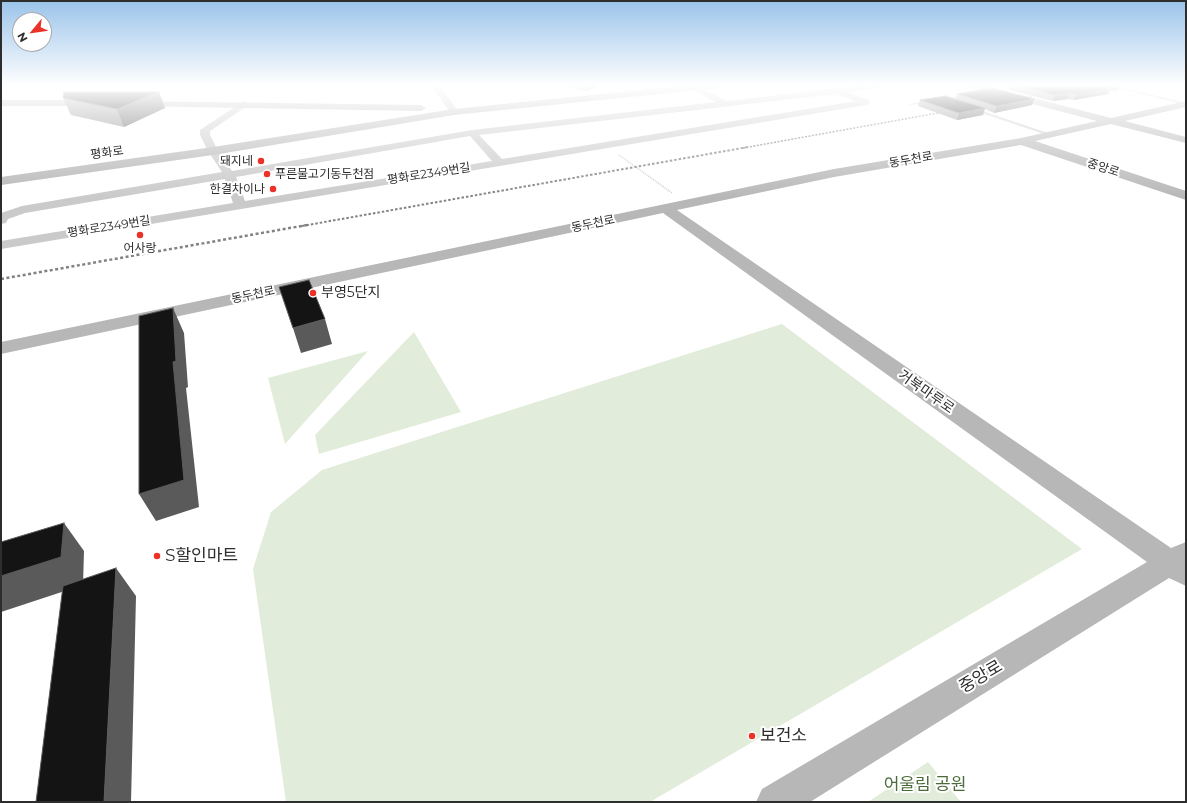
<!DOCTYPE html>
<html>
<head>
<meta charset="utf-8">
<style>
	body { margin:0 }
	#map { position:relative; width:1187px; height:803px; overflow:hidden; background:#fff; font-family:Montserrat,sans-serif }
	canvas { display:block }
	.frame { position:absolute; inset:0; border:2px solid #2d2d2d; pointer-events:none }
	.north { position:absolute; left:12px; top:12px; width:40px; height:40px; box-sizing:border-box; background:#fff; border:1px solid #ababab; border-radius:50%; rotate:241deg; font-size:11px; font-weight:700; line-height:16px; text-align:center; color:#2d2d2d }
	.north::after { content:''; display:block; margin:auto; width:14px; height:18px; background:#eb3229; clip-path:polygon(50% 0,100% 100%,50% 72%,0 100%) }
</style>
</head>
<body>
<div id="map">
<canvas width="1187" height="803"></canvas>
<div class="frame"></div>
<div class="north">N</div>
</div>
<script>
const c = document.querySelector('canvas').getContext('2d');
c.lineJoin = 'round';
function paint(path, color) { c.fillStyle = color; c.fill(path, 'evenodd'); }
const poly = rows => new Path2D(rows.map(r => 'M' + r).join(''));
function strokePath(path, color, width, dash) { c.strokeStyle = color; c.lineWidth = width; c.lineCap = dash ? 'butt' : 'round'; c.setLineDash(dash || []); c.stroke(path); }
function write(font, color, halo, rows, align = 'center') {
  c.font = font + ' Montserrat,"Noto Sans KR",sans-serif'; c.lineWidth = 4; c.setLineDash([]); c.textBaseline = 'middle'; c.strokeStyle = halo; c.fillStyle = color; for (const [text, x, y, turn = 0] of rows) {
    c.save(); c.translate(x, y); c.rotate((+turn || 0) * Math.PI / 180); c.textAlign = isNaN(turn) ? turn : align; if (halo) c.strokeText(text, 0, 0); c.fillText(text, 0, 0); c.restore();
  }
}
const green = poly([
	[782,324,1082,549,650,802,286,802,253,569,271,512,322,470],
	[414,332,461,412,319,454,315,435],
	[368,351,285,444,268,378],
	[928,762,961,802,868,802]
]);
const path = poly([
	[619,155,672,193]
]);
const lane = poly([
	[1106,85,1113,85,1186,103,1186,105,1106,85],
	[969,94,970,96,911,105,909,104,969,94],
	[972,108,974,108,1051,134,1047,135,972,110,972,108]
]);
const street = poly([
	[431,85,439,85,459,112,457,114,451,114,431,85],
	[683,85,694,85,727,101,865,85,891,85,887,87,847,92,869,100,869,104,866,105,1,249,1,241,233,203,225,179,25,213,8,219,6,223,1,224,1,213,22,206,222,172,208,151,200,135,200,130,244,101,247,102,247,106,210,131,210,135,218,151,232,171,472,130,716,102,683,85],
	[835,94,856,101,502,159,479,135,835,94],
	[470,136,492,161,245,201,236,177,470,136]
]);
const secondary = poly([
	[689,85,723,85,718,88,454,115,213,155,1,185,1,177,213,147,454,109,689,85],
	[966,85,983,85,1111,118,1186,101,1186,107,1125,121,1186,137,1186,143,1111,124,1035,141,1186,191,1186,200,1021,145,834,177,677,210,1171,548,1186,542,1186,586,1169,578,810,802,756,802,762,789,1147,562,663,213,1,354,1,342,834,169,1021,138,1097,121,968,87,966,85],
	[1,100,95,100,100,103,95,106,1,106,1,100],
	[134,101,421,105,426,108,421,111,130,106,129,104,130,102,134,101]
]);
const railFar2 = poly([
	[1016,99,1044,94],
	[743,148,949,111]
]);
const railFar1 = poly([
	[302,226,748,147]
]);
const rail = poly([
	[1,279,307,225]
]);
const wall = poly([
	[560,85,601,85,586,91],
	[1011,85,1141,85,1129,87,1120,86,1118,90,1109,91,1108,94,1074,100,1068,99,1053,101,1009,90],
	[159,92,165,108,124,127,71,115,63,98],
	[957,94,1034,99,1032,105,994,113,985,109,983,115,957,120,918,106,920,100,956,99]
]);
const shadedWall = poly([
	[586,85,601,85,586,91],
	[1113,85,1120,85,1118,90,1109,91,1108,94,1074,100,1077,94],
	[1130,85,1141,85,1129,87],
	[159,92,165,108,124,127,117,109],
	[1070,93,1068,99,1053,101,1055,95],
	[1034,99,1032,105,994,113,997,106],
	[985,108,983,115,957,120,959,113],
	[173,308,184,333,188,387,186,388,199,507,156,521,139,494,173,362],
	[325,319,332,344,301,353,293,328],
	[64,523,84,551,83,585,1,612,1,576],
	[116,568,136,596,131,802,104,802]
]);
const building = poly([
	[1014,85,1113,85,1105,87,1111,88,1077,94,1070,93,1055,95,1014,85],
	[992,88,1034,99,997,106,957,94,992,88],
	[64,92,159,92,117,109,63,98,64,92],
	[945,96,985,108,959,113,920,100,945,96],
	[309,280,325,319,293,328,279,287,309,280],
	[173,308,176,361,173,362,184,480,139,494,139,316,173,308],
	[64,523,61,557,1,576,1,542,64,523],
	[116,568,104,802,36,802,63,586,116,568]
]);
const markers = [
	[261,161,4,"#eb3229"],
	[267,174,4,"#eb3229"],
	[273,189,4,"#eb3229"],
	[140,235,4,"#eb3229"],
	[313,293,4,"#eb3229"],
	[157,556,4,"#eb3229"],
	[752,736,4,"#eb3229"]
];
const farStreetnames = [
	["평화로",107,153,-8],
	["동두천로",911,160,-10],
	["중앙로",1103,168,18],
	["평화로2349번길",429,174,-9],
	["동두천로",593,224,-12],
	["평화로2349번길",109,227,-9],
	["동두천로",253,295,-12]
];
const farPoinames = [
	["돼지네",253,161],
	["푸른물고기동두천점",275,174,"left"],
	["한결차이나",265,189],
	["어사랑",140,248,"center"]
];
const poiNames = [
	["부영5단지",321,293]
];
const streetNames = [
	["거북마루로",926,392,35]
];
const nearPoinames = [
	["S할인마트",165,556],
	["보건소",760,736]
];
const nearStreetnames = [
	["중앙로",981,677,-31]
];
const nearParknames = [
	["어울림 공원",925,785]
];
paint(green, '#e2ecda');
strokePath(path, '#cacaca', 1.5, [1, 1]);
paint(lane, '#cacaca');
paint(street, '#cacaca');
paint(secondary, '#b7b7b7');
strokePath(railFar2, '#828282', 1.5, [2, 1.5]);
strokePath(railFar1, '#828282', 2, [2.5, 2]);
strokePath(rail, '#828282', 2.5, [3, 2.5]);
paint(wall, '#8a8a8a');
paint(shadedWall, '#5a5a5a');
paint(building, '#141414');
strokePath(building, '#5a5a5a', 1);
const sky = c.createLinearGradient(0, 0, 0, 198);
sky.addColorStop(0, '#9ac3ea');
sky.addColorStop(0.43, '#fff');
sky.addColorStop(1, '#ffffff00');
c.fillStyle = sky;
c.fillRect(0, 0, 1187, 198);
for (const [x, y, r, color] of markers) { const dot = new Path2D(); dot.arc(x, y, r, 0, 2 * Math.PI); c.fillStyle = color; c.fill(dot); strokePath(dot, '#fff', 1.5); }
write('12px', '#2d2d2d', '#fff', farStreetnames);
write('12px', '#2d2d2d', '#fff', farPoinames, 'right');
write('14px', '#2d2d2d', '#fff', poiNames, 'left');
write('14px', '#2d2d2d', '#fff', streetNames);
write('17px', '#2d2d2d', '#fff', nearPoinames, 'left');
write('17px', '#2d2d2d', '#fff', nearStreetnames);
write('17px', '#4b6a3a', '#fff', nearParknames);
</script>
</body>
</html>
